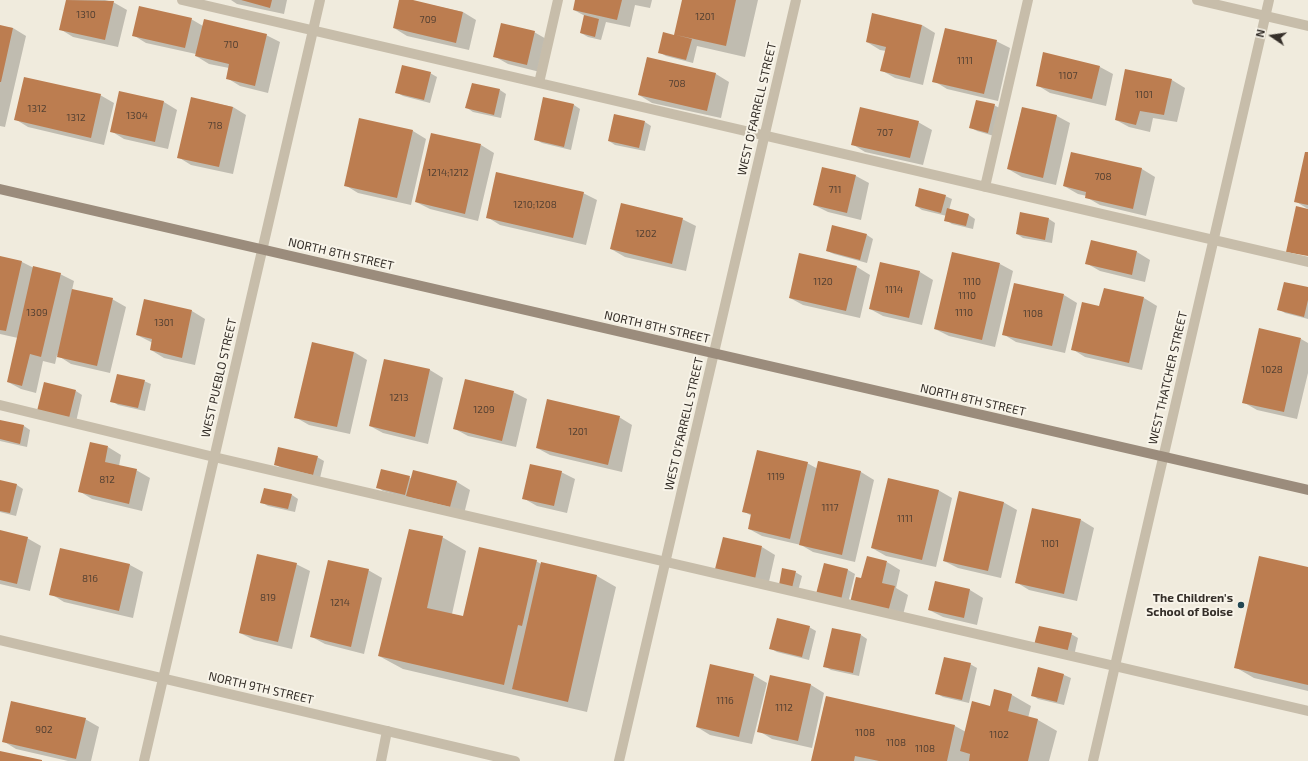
<!DOCTYPE html>
<html>
<head>
<meta charset="utf-8">
<style>
	body { margin:0 }
	#map { position:relative; width:1308px; height:761px; overflow:hidden; background:#f0ebdd; font-family:"Exo 2",sans-serif }
	canvas { display:block }
	.north { position:absolute; left:1252px; top:16px; width:40px; height:40px; -webkit-text-stroke:3px #f8f4e9; paint-order:stroke; rotate:283deg; font-size:11px; font-weight:700; line-height:16px; text-align:center; color:#352f29 }
	.north::after { content:''; display:block; margin:auto; width:14px; height:18px; background:#352f29; clip-path:polygon(50% 0,100% 100%,50% 72%,0 100%) }
</style>
</head>
<body>
<div id="map">
<canvas width="1308" height="761"></canvas>
<div class="north">N</div>
</div>
<script>
const c = document.querySelector('canvas').getContext('2d');
c.lineJoin = 'round';
function paint(path, color) { c.fillStyle = color; c.fill(path, 'evenodd'); }
const poly = rows => new Path2D(rows.map(r => 'M' + r).join(''));
function strokePath(path, color, width, dash) { c.strokeStyle = color; c.lineWidth = width; c.lineCap = dash ? 'butt' : 'round'; c.setLineDash(dash || []); c.stroke(path); }
function write(font, color, halo, rows, align = 'center') {
  c.font = font + ' "Exo 2",sans-serif'; c.lineWidth = 4; c.setLineDash([]); c.textBaseline = 'middle'; c.strokeStyle = halo; c.fillStyle = color; for (const [text, x, y, turn = 0] of rows) {
    c.save(); c.translate(x, y); c.rotate((+turn || 0) * Math.PI / 180); c.textAlign = isNaN(turn) ? turn : align; if (halo) c.strokeText(text, 0, 0); c.fillText(text, 0, 0); c.restore();
  }
}
const shadow = poly([
	[67,0,105,0,113,2,127,10,118,47,73,37,60,29],
	[231,0,287,0,284,14,237,4],
	[400,0,409,0,463,12,476,20,469,50,407,36,394,28],
	[576,0,652,0,650,8,635,5,630,27,606,22,601,40,588,37,581,33,585,16,574,10],
	[683,0,758,0,745,57,697,46,693,63,666,56,659,52,680,37,675,34],
	[191,19,203,26,266,35,280,42,268,93,240,86,227,78,229,68,209,64,196,56,196,54,146,43,133,35],
	[922,25,935,33,923,85,895,78,881,70,886,51,880,50,867,42],
	[0,26,13,28,26,36,5,127,0,126],
	[534,32,548,40,540,72,508,64,494,56],
	[996,41,1010,48,998,101,947,89,934,81],
	[647,58,716,74,729,82,721,118,652,103,639,95],
	[1100,67,1113,74,1106,106,1050,93,1037,85],
	[430,73,437,77,430,103,403,96,396,92],
	[1172,80,1185,88,1177,122,1153,118,1150,132,1129,127,1116,120],
	[500,90,506,94,501,118,473,112,467,108],
	[120,92,164,102,177,110,168,149,124,139,111,131],
	[100,95,114,103,104,145,28,127,15,119],
	[192,98,233,107,246,115,233,174,191,165,178,157],
	[544,98,574,105,580,109,571,150,542,143,535,139],
	[994,105,1001,109,994,136,977,131,970,127],
	[1022,108,1057,116,1070,123,1056,185,1022,177,1008,169],
	[360,119,413,131,426,139,411,205,358,193,345,185],
	[645,122,651,126,645,151,615,145,609,141],
	[918,122,932,130,923,165,865,152,852,144],
	[481,145,494,153,478,221,430,209,416,202],
	[1072,153,1142,169,1155,177,1146,216,1100,205,1086,197,1087,196,1078,194,1064,186],
	[1308,153,1308,209,1295,201],
	[823,168,856,176,869,183,861,220,828,212,814,205],
	[583,193,597,200,586,245,500,225,487,217],
	[945,196,952,199,949,210,969,215,975,219,973,229,952,224,946,220,947,216,922,210,916,206],
	[682,219,696,226,686,271,625,257,611,249],
	[1049,219,1055,223,1052,243,1023,238,1017,234],
	[867,235,873,239,867,263,834,254,827,251],
	[1137,252,1150,260,1145,282,1100,271,1086,263],
	[0,257,22,262,34,268,60,274,74,281,72,290,112,299,126,307,110,373,71,364,57,355,55,364,43,361,36,393,21,389,8,382,18,338,0,334],
	[1000,264,1013,271,995,347,949,336,935,329],
	[857,267,870,275,860,318,803,305,790,298],
	[920,272,933,280,922,325,883,316,870,309],
	[1308,289,1308,319,1285,313,1279,309],
	[1064,295,1077,303,1065,353,1016,342,1003,334],
	[1144,298,1157,306,1142,370,1085,357,1072,349],
	[192,311,205,319,195,365,164,358,151,350,153,343,137,335],
	[1301,339,1308,343,1308,373,1297,419,1257,410,1243,402],
	[354,352,367,360,350,434,309,425,295,417],
	[385,360,430,370,443,378,428,444,383,433,370,426],
	[144,381,151,384,145,411,118,405,112,401],
	[76,391,82,395,76,422,45,414],
	[513,392,527,399,516,447,468,436,455,429],
	[619,417,632,425,622,472,550,455,537,448],
	[0,421,24,426,30,430,27,447,0,441],
	[108,447,121,455,119,466,136,470,150,478,142,511,92,499,79,491],
	[317,457,324,461,320,478,281,468,275,464],
	[807,463,818,469,861,472,874,480,855,562,813,552,801,545,762,536,749,529,752,516,743,511],
	[414,471,457,482,470,490,464,514,383,491,377,487,409,477,412,479],
	[561,472,575,479,567,513,537,506,523,498],
	[0,481,17,485,23,489,16,516,0,512],
	[938,490,952,498,936,567,886,556,872,548],
	[292,495,298,499,295,512,268,506,261,502],
	[1003,502,1017,510,1001,578,958,568,944,561],
	[1081,520,1094,528,1077,601,1029,590,1016,582],
	[0,532,27,538,41,546,30,591,0,584],
	[442,537,466,551,452,614,464,617,536,561,541,564,597,576,616,587,587,712,403,669,379,656],
	[762,547,775,555,768,586,730,577],
	[61,549,130,565,143,572,133,618,64,602,51,594],
	[887,562,900,570,896,588,908,595,902,619,864,610],
	[296,564,310,571,292,649,254,640,240,633],
	[825,565,848,570,855,574,848,603,824,597],
	[1308,568,1308,691,1254,678,1235,667],
	[368,570,382,578,364,654,325,644,312,637],
	[795,572,802,576,798,591,786,588],
	[936,582,970,590,983,598,977,625,943,617,929,610],
	[809,627,816,631,809,660,777,652,770,648],
	[1071,634,1078,638,1074,656,1042,648],
	[861,635,867,639,859,676,831,670,824,666],
	[970,664,977,668,969,703,943,697,936,693],
	[1038,668,1064,675,1071,678,1064,705,1038,699,1032,695],
	[753,675,767,683,752,744,710,735,697,727],
	[771,676,811,685,824,693,812,748,772,739,759,731],
	[995,690,1012,695,1031,706,1028,718,1038,720,1057,731,1049,761,812,761,826,697,955,726,966,732,990,707],
	[85,719,99,727,91,761,68,761,16,749,3,741]
]);
const building = poly([
	[66,0,114,1,105,40,59,30],
	[241,0,272,0,270,8],
	[399,0,413,0,463,12,456,43,393,28],
	[575,0,622,0,617,20,573,10],
	[682,0,736,0,726,46,676,35,692,39,686,60,658,53,663,32,674,35],
	[139,6,192,18,185,48,132,36],
	[872,13,922,25,910,78,880,71,886,47,866,42],
	[584,15,599,19,595,37,580,33],
	[204,19,267,34,255,86,226,79,229,64,195,56],
	[501,23,535,31,527,65,493,57],
	[0,25,13,28,1,82,0,82],
	[945,28,997,40,984,94,932,82],
	[1043,52,1100,66,1092,99,1036,86],
	[647,57,716,73,707,111,638,95],
	[402,65,431,72,424,100,395,93],
	[1125,69,1172,79,1164,115,1140,111,1136,125,1115,120],
	[24,77,101,94,91,138,14,120],
	[472,83,500,89,494,115,465,108],
	[119,91,164,101,155,142,110,132],
	[191,97,233,107,219,167,177,158],
	[543,97,574,104,564,147,534,140],
	[976,100,995,104,988,133,969,128],
	[860,107,919,121,910,158,851,145],
	[1022,107,1057,115,1043,178,1007,169],
	[614,114,645,121,639,148,608,141],
	[359,118,413,130,397,198,344,186],
	[431,133,481,144,465,214,415,202],
	[1071,152,1142,168,1133,209,1085,198,1086,192,1063,186],
	[1305,152,1308,152,1308,205,1294,202],
	[822,167,856,175,847,213,813,205],
	[496,172,584,192,573,238,486,218],
	[919,188,946,195,941,213,915,206],
	[621,203,683,218,672,264,610,249],
	[1296,206,1308,209,1308,256,1286,252],
	[947,208,969,214,966,226,944,221],
	[1020,212,1049,218,1045,240,1016,234],
	[832,225,867,234,860,260,826,251],
	[1091,240,1137,251,1132,275,1085,264],
	[952,252,1000,263,982,340,934,329],
	[799,253,857,266,846,311,789,298],
	[0,256,22,261,6,331,0,330],
	[880,262,920,271,909,318,869,309],
	[33,266,61,273,41,357,30,354,22,386,7,382],
	[1284,282,1308,287,1308,300,1304,317,1277,310],
	[1014,283,1064,294,1052,346,1002,335],
	[1104,288,1144,297,1129,363,1071,350,1082,302,1099,306],
	[72,289,113,298,97,366,57,357],
	[144,299,192,310,182,358,150,350,152,339,136,335],
	[1259,328,1301,338,1284,412,1242,403],
	[312,342,354,352,337,427,294,418],
	[384,359,430,369,415,437,369,426],
	[117,374,145,380,138,408,110,402],
	[465,379,514,391,502,441,453,429],
	[44,382,76,390,69,418,37,411],
	[547,399,620,416,608,465,536,448],
	[0,420,24,425,20,444,0,439],
	[90,442,108,446,105,462,137,469,129,504,78,492],
	[278,447,318,456,313,475,274,465],
	[757,450,808,462,790,539,748,529,751,514,742,512],
	[818,461,861,471,842,555,799,545],
	[530,464,562,471,554,506,522,499],
	[381,469,410,476,405,495,376,488],
	[413,470,457,481,450,507,406,496],
	[888,478,939,490,922,560,871,548],
	[0,480,17,484,10,513,0,511],
	[264,488,292,494,288,509,260,503],
	[959,491,1004,502,988,571,943,561],
	[1032,508,1081,519,1064,594,1015,583],
	[409,529,443,536,427,608,463,616,479,547,537,560,522,626,518,625,504,685,378,656],
	[0,530,28,537,17,584,0,580],
	[723,537,762,546,755,579,715,569],
	[60,548,130,564,119,611,49,595],
	[257,554,297,563,278,642,239,633],
	[867,556,887,561,882,583,895,586,888,612,850,603,856,577,861,578],
	[1259,556,1308,567,1308,685,1234,668],
	[328,560,369,569,351,647,310,637],
	[541,562,597,575,568,702,512,689],
	[824,563,848,569,841,600,816,594],
	[782,568,796,571,792,588,779,585],
	[935,581,970,589,964,618,928,610],
	[777,618,810,626,802,657,769,649],
	[1039,626,1072,633,1067,653,1034,645],
	[832,628,861,634,853,673,823,667],
	[944,657,971,663,962,700,935,694],
	[710,664,754,674,739,737,696,727],
	[1038,667,1064,674,1057,702,1031,696],
	[770,675,811,684,798,741,757,732],
	[994,689,1012,694,1008,711,1038,719,1028,761,969,761,970,754,960,751,972,701,990,706],
	[826,696,955,725,947,761,879,761,855,756,854,761,811,761],
	[11,701,86,718,76,759,2,742],
	[0,751,42,760,42,761,0,761]
]);
const lane = poly([
	[182,0,1308,262],
	[539,83,558,0],
	[985,187,1028,0],
	[0,405,214,457,1308,711],
	[381,761,387,731]
]);
const street = poly([
	[1197,0,1308,26],
	[0,640,515,761],
	[144,761,320,0],
	[619,761,796,0],
	[1093,761,1269,0]
]);
const secondary = poly([
	[0,189,1308,490]
]);
const markers = [
	[1241,605,4,"#224753"]
];
const numberNames = [
	["1310",86,15],
	["1201",705,17],
	["709",428,20],
	["710",231,45],
	["1111",965,61],
	["1107",1068,76],
	["708",677,84],
	["1101",1144,95],
	["1312",37,109],
	["1304",137,116],
	["1312",76,118],
	["718",215,126],
	["707",885,133],
	["1214;1212",448,173],
	["708",1103,177],
	["711",835,190],
	["1210;1208",535,205],
	["1202",646,234],
	["1120",823,282],
	["1110",972,282],
	["1114",894,290],
	["1110",967,296],
	["1309",37,313],
	["1110",964,313],
	["1108",1033,314],
	["1301",164,323],
	["1028",1272,370],
	["1213",399,398],
	["1209",484,410],
	["1201",578,432],
	["1119",776,477],
	["812",107,480],
	["1117",830,508],
	["1111",905,519],
	["1101",1050,544],
	["816",90,579],
	["819",268,598],
	["1214",340,603],
	["1116",725,701],
	["1112",784,708],
	["902",44,730],
	["1108",865,733],
	["1102",999,735],
	["1108",896,743],
	["1108",925,749]
];
const streetNames = [
	["WEST O'FARRELL STREET",757,109,-77],
	["NORTH 8TH STREET",341,254,13],
	["NORTH 8TH STREET",657,327,13],
	["WEST PUEBLO STREET",219,378,-77],
	["WEST THATCHER STREET",1168,378,-77],
	["NORTH 8TH STREET",973,400,13],
	["WEST O'FARRELL STREET",684,424,-77],
	["NORTH 9TH STREET",261,688,13]
];
const poiNames = [
	["The Children's",1233,598],
	["School of Boise",1233,612]
];
paint(shadow, '#0003');
paint(building, '#bc7d50');
strokePath(lane, '#c7bdaa', 10);
strokePath(street, '#c7bdaa', 10);
strokePath(secondary, '#9b8c7c', 10);
for (const [x, y, r, color] of markers) { const dot = new Path2D(); dot.arc(x, y, r, 0, 2 * Math.PI); c.fillStyle = color; c.fill(dot); strokePath(dot, '#f8f4e9', 1.5); }
write('10px', '#574233', null, numberNames);
write('12px', '#352f29', '#f8f4e9', streetNames);
write('bold 12px', '#352f29', '#f8f4e9', poiNames, 'right');
</script>
</body>
</html>
